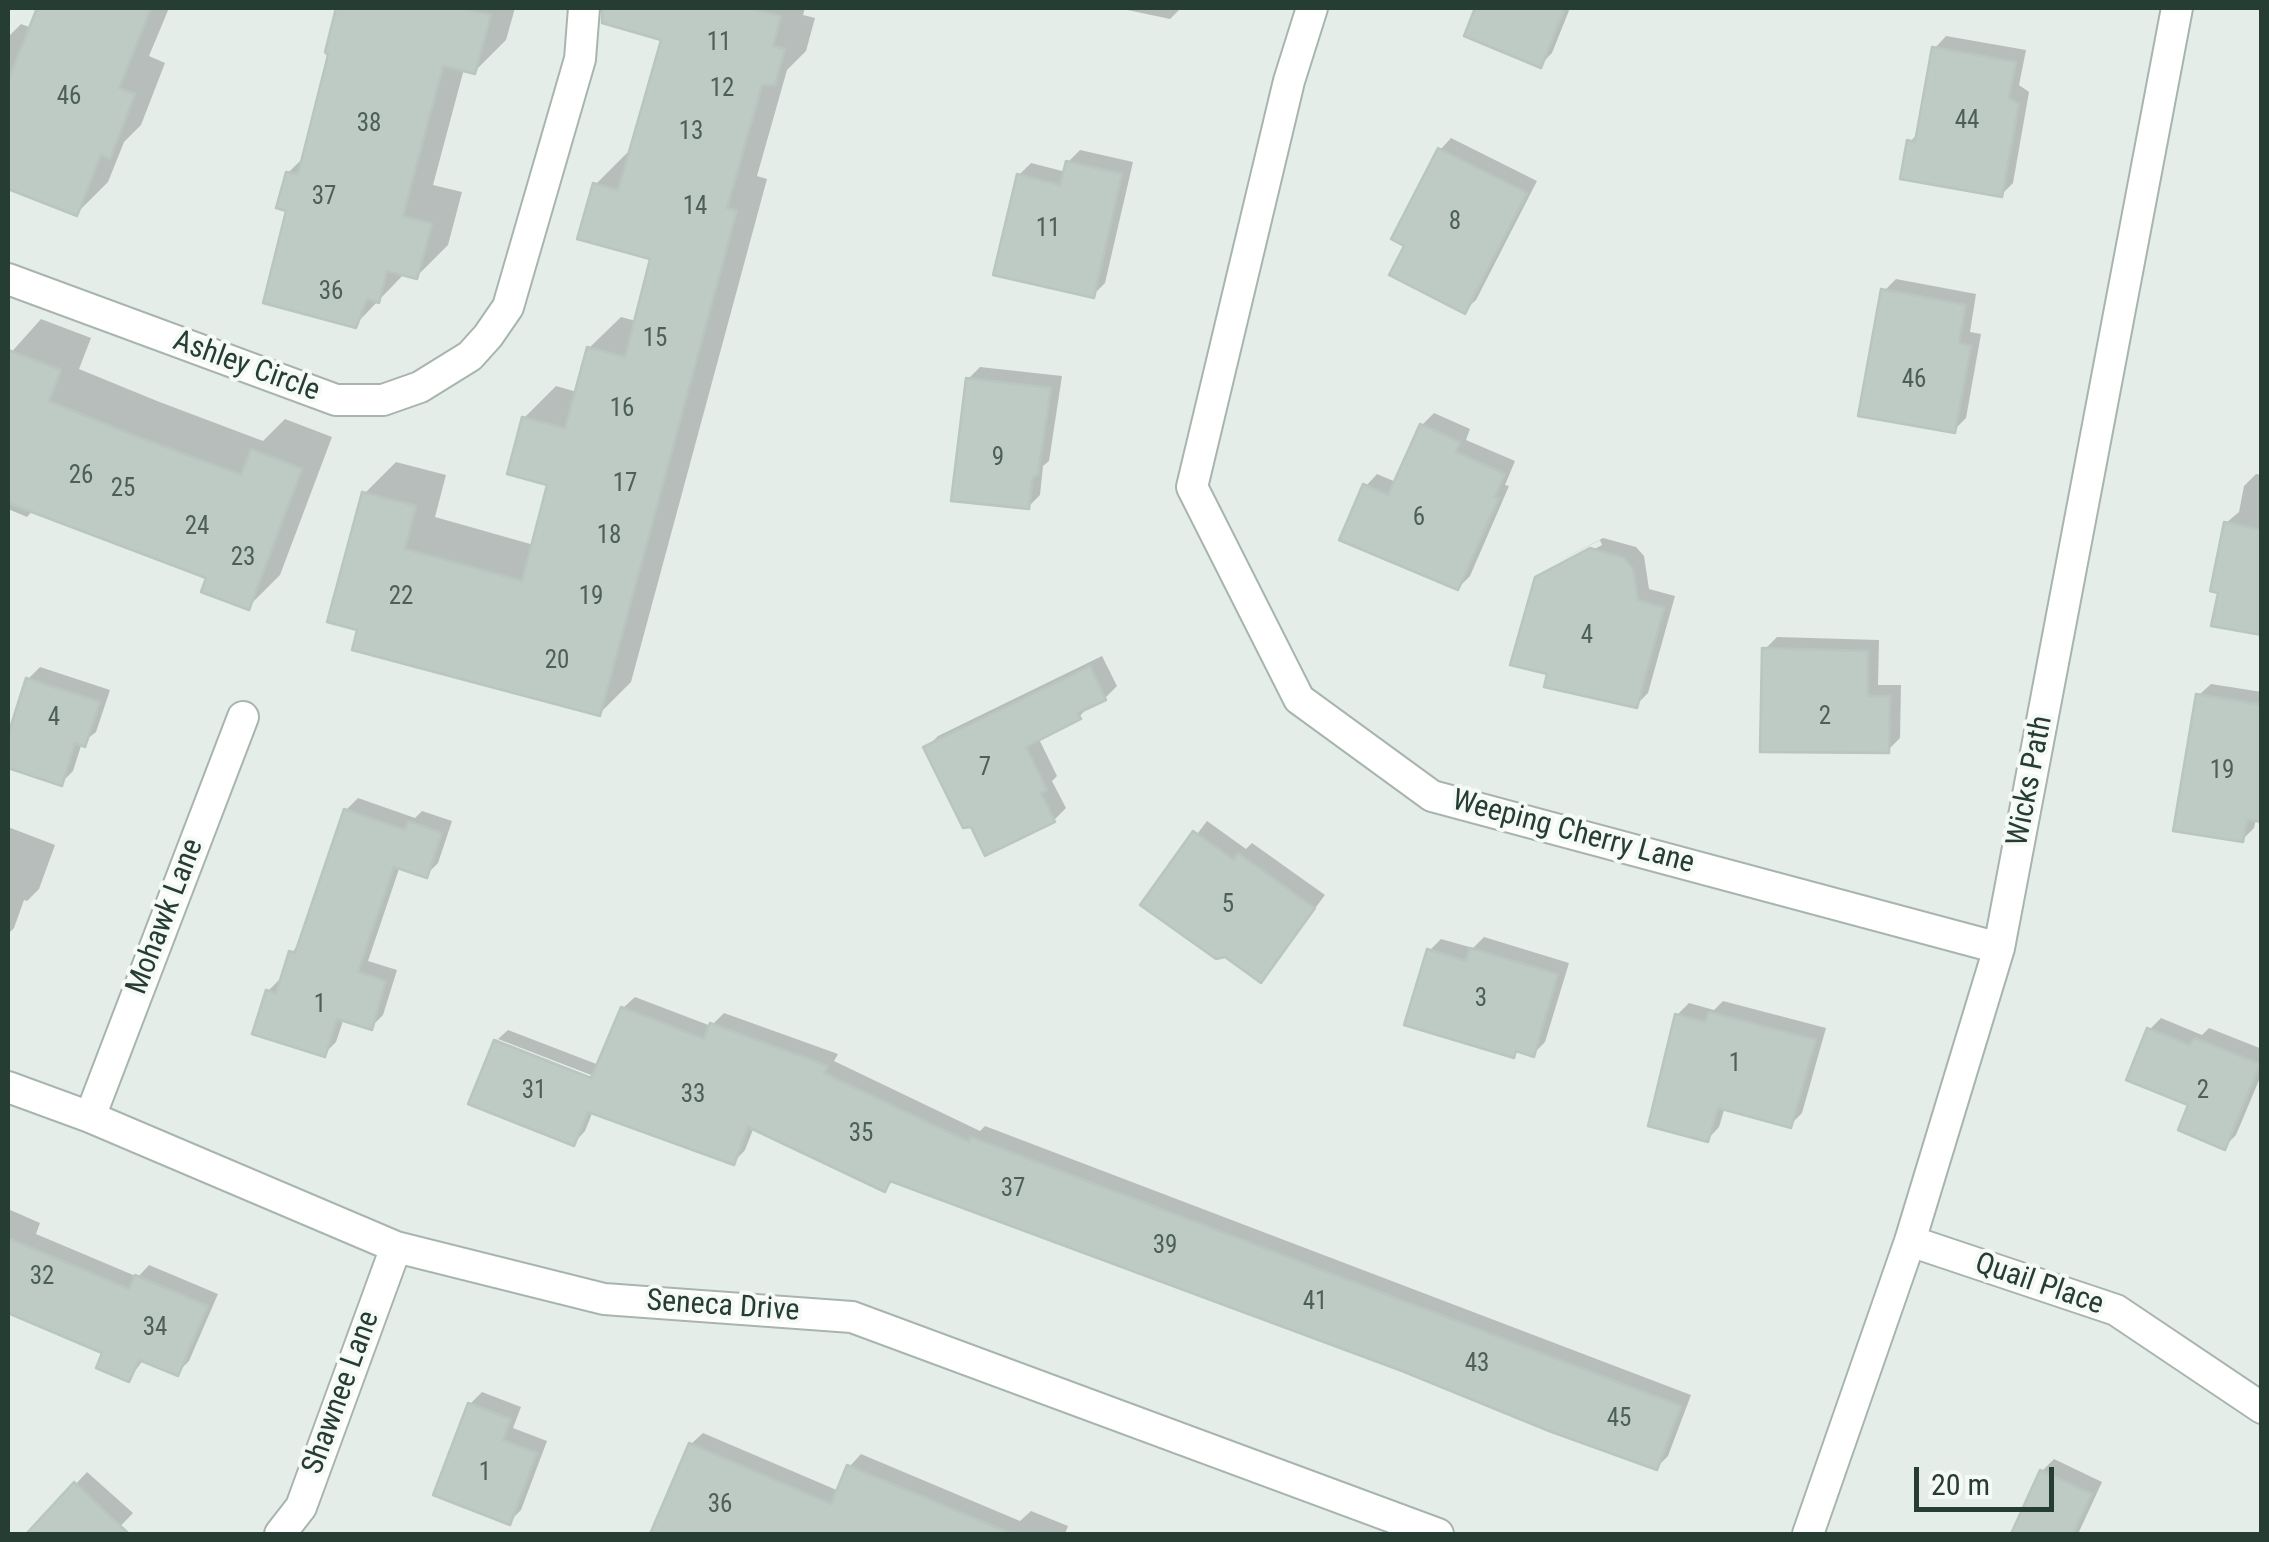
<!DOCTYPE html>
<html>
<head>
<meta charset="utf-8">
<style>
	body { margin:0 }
	#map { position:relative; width:2269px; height:1542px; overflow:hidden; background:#e5ede9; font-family:"Roboto Condensed",sans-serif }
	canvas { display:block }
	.frame { position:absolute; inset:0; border:10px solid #263d34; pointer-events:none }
	.scale { position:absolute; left:1914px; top:1467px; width:140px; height:45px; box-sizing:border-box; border:5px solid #263d34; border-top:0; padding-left:12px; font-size:30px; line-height:35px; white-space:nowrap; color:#263d34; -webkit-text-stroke:8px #f6faf7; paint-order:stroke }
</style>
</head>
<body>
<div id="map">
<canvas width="2269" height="1542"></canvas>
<div class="frame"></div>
<div class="scale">20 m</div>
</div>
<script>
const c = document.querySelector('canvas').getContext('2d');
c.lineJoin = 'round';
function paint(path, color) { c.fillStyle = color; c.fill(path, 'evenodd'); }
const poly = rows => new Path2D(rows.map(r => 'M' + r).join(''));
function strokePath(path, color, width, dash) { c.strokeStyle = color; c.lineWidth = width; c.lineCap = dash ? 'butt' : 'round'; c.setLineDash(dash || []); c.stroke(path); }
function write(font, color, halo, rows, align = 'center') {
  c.font = font + ' "Roboto Condensed",sans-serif'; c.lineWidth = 8; c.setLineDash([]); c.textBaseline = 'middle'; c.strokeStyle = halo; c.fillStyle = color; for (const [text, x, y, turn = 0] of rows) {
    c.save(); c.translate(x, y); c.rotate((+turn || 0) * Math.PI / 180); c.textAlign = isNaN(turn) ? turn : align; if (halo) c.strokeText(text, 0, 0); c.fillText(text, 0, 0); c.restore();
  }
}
const shadow = poly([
	[40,8,169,8,149,56,165,63,141,125,124,142,108,182,77,213,8,186,8,37,21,24,32,28],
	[339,8,515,8,506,40,475,71,464,69,433,185,462,192,448,245,417,276,405,273,355,325,289,210,288,173,305,156,331,55,328,51],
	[639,8,805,8,803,15,815,18,806,51,787,70,757,176,767,179,631,682,600,713,360,628,364,494,396,462,446,475,435,517,534,545,550,483,524,418,556,386,577,392,589,348,621,317,636,321,653,257,595,185,627,153,631,154,664,38,633,30],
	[1118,8,1181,8,1170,19],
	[1478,8,1570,8,1552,53,1540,65,1467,35],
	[1946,36,2026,50,2019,85,2029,92,2013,183,2001,195,1910,142,1919,132,1935,48],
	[1451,138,1537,181,1476,300,1464,311,1408,245,1440,150],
	[1080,150,1133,162,1105,283,1093,295,1019,175,1031,163,1066,172,1068,162],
	[1896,279,1976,294,1970,332,1981,334,1966,418,1954,430,1884,291],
	[41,319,91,338,79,369,157,401,263,441,285,419,332,437,280,575,248,607,209,577,33,510,27,517,8,509,8,356],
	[980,367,1062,376,1049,461,1043,466,1040,495,1028,507,968,379],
	[1434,413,1470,429,1466,440,1515,461,1505,485,1509,486,1470,576,1458,588,1366,486,1377,474,1396,482,1422,425],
	[2256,474,2262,475,2262,633,2221,591,2226,523,2239,512,2244,486],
	[1603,538,1636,547,1644,556,1649,589,1675,596,1648,693,1636,705,1550,672,1537,579,1544,572,1544,576,1602,545,1600,540,1548,567],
	[1777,637,1879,640,1878,685,1901,685,1900,738,1888,750,1765,649],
	[1102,656,1117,686,1105,698,1091,704,1079,717,1038,737,1057,776,1052,781,1066,808,1054,820,926,748,938,736],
	[40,667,110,690,96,732,82,743,73,771,61,783,8,765,8,743,28,679],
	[2211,684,2262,692,2262,820,2256,819,2254,828,2242,840,2199,695],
	[358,798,415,818,422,811,452,821,438,863,426,875,400,866,368,961,397,970,383,1015,371,1027,344,1018,336,1042,324,1054,268,991,280,979,292,952,301,943,346,810],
	[1207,821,1246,849,1252,843,1325,895,1261,980,1144,904],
	[8,827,55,845,39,889,27,901,24,900,14,928,8,934],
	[1484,937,1569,963,1545,1042,1533,1054,1519,1049,1513,1055,1429,951,1441,939,1473,948],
	[635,997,711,1026,724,1013,838,1054,834,1061,980,1131,985,1126,1691,1395,1668,1456,1657,1467,1550,1429,1403,1369,894,1180,885,1189,754,1127,745,1150,734,1162,593,1111,585,1131,574,1143,472,1102,498,1039,498,1044,602,1085,604,1080,498,1039,508,1030,599,1065,623,1008],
	[1723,1001,1826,1028,1802,1113,1790,1125,1725,1107,1719,1127,1708,1139,1677,1015,1689,1003,1714,1010],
	[2161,1018,2202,1035,2209,1028,2262,1049,2262,1073,2236,1135,2224,1147,2149,1030],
	[8,1209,40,1223,36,1234,138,1277,149,1265,218,1294,189,1361,177,1373,144,1359,129,1379,105,1352,10,1311,8,1316],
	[482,1392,521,1407,513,1428,547,1441,521,1510,509,1522,470,1404],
	[703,1433,839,1491,850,1466,861,1454,1020,1521,1031,1511,1068,1526,1065,1534,729,1534,711,1527,708,1534,652,1534,691,1444],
	[2054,1459,2102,1482,2078,1534,2013,1534,2042,1471],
	[87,1472,133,1513,113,1534,29,1534]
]);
const building = poly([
	[37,8,151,8,119,88,135,94,110,159,101,155,77,216,8,189,8,81,37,8],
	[336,8,462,8,491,15,475,74,443,66,403,216,432,224,417,279,387,271,379,303,367,299,356,328,263,303,286,211,276,208,286,172,298,174,328,55,325,52,336,8],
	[602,8,749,8,781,16,773,46,785,49,775,85,762,85,727,208,737,211,600,716,352,650,357,630,327,622,362,492,416,506,405,549,522,581,547,485,507,474,522,417,565,428,587,347,625,357,650,259,577,239,593,183,618,190,661,40,602,23,602,8],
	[1475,8,1565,8,1541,68,1464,36,1475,8],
	[1932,47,2016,62,2009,98,2019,104,2002,197,1900,179,1907,140,1915,142,1932,47],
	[1438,148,1527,193,1465,314,1389,275,1404,246,1391,239,1438,148],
	[1066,161,1122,174,1094,298,993,275,1017,174,1060,185,1066,161],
	[1881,289,1966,305,1959,343,1971,346,1955,433,1858,416,1881,289],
	[8,350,61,370,49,401,125,432,241,475,251,449,302,469,249,610,201,592,206,578,8,503,8,350],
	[966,378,1051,388,1038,475,1033,477,1029,509,951,501,966,378],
	[1420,424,1460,442,1456,452,1505,474,1495,497,1499,498,1458,590,1339,540,1363,484,1388,495,1420,424],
	[2224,522,2262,530,2262,635,2211,626,2218,593,2210,591,2224,522],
	[1590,548,1624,558,1633,569,1638,600,1664,608,1637,708,1544,687,1547,674,1510,665,1535,577,1590,548],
	[1762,648,1868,651,1868,696,1890,696,1889,753,1760,752,1762,648],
	[1090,666,1106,700,1078,713,1081,719,1026,747,1047,790,1041,793,1055,822,985,856,971,827,963,828,923,747,1090,666],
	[26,678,100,702,85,747,75,743,62,786,8,768,8,735,26,678],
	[2196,694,2262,705,2262,822,2247,820,2243,842,2173,831,2196,694],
	[344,809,405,830,408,821,442,833,427,878,394,867,358,972,386,981,372,1030,337,1019,325,1057,252,1034,266,990,276,993,289,951,295,953,344,809],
	[1193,831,1234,860,1238,853,1315,908,1261,983,1225,957,1216,959,1140,905,1193,831],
	[1470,948,1558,974,1534,1057,1516,1051,1514,1058,1404,1025,1427,949,1466,961,1470,948],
	[621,1007,704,1039,710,1023,828,1066,824,1073,969,1142,971,1137,1681,1406,1657,1470,1549,1431,1402,1371,890,1181,885,1192,748,1127,734,1165,588,1112,574,1146,468,1104,494,1040,591,1078,621,1007],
	[1709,1012,1816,1040,1791,1128,1718,1108,1708,1142,1648,1126,1675,1014,1705,1022,1709,1012],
	[2147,1028,2189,1045,2195,1038,2260,1064,2225,1150,2178,1130,2188,1105,2126,1080,2147,1028],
	[8,1238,129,1289,135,1275,208,1306,178,1376,139,1360,129,1382,96,1368,102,1353,8,1313,8,1238],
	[468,1403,511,1419,503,1440,537,1453,510,1525,433,1495,468,1403],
	[689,1443,831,1504,847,1465,1012,1534,650,1534,689,1443],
	[2040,1470,2092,1494,2073,1534,2011,1534,2040,1470],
	[74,1482,129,1534,26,1534,74,1482]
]);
const minor = poly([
	[1312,8,1289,81,1192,487,1299,699,1432,796,1999,948],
	[8,279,336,400,383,400,420,387,470,356,488,336,508,307,580,59,584,8],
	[8,1087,90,1117,396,1247,604,1299,852,1317,1438,1534],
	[90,1117,243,717],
	[1910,1241,2116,1310,2262,1408],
	[280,1534,301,1507,396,1247],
	[1808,1534,1910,1241,1999,948,2177,8]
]);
const numberNames = [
	["11",719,44],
	["12",722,90],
	["46",69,98],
	["44",1967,122],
	["38",369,125],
	["13",691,133],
	["37",324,198],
	["14",695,208],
	["8",1455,223],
	["11",1048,230],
	["36",331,293],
	["15",655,340],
	["46",1914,381],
	["16",622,410],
	["9",998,459],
	["26",81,477],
	["17",625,485],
	["25",123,490],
	["6",1419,519],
	["24",197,528],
	["18",609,537],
	["23",243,559],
	["22",401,598],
	["19",591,598],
	["4",1587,637],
	["20",557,662],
	["2",1825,718],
	["4",54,719],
	["7",985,769],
	["19",2222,772],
	["5",1228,906],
	["3",1481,1000],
	["1",320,1006],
	["1",1735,1065],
	["31",534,1092],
	["2",2203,1092],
	["33",693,1096],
	["35",861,1135],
	["37",1013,1190],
	["39",1165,1247],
	["32",42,1278],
	["41",1315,1303],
	["34",155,1329],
	["43",1477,1365],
	["45",1619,1420],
	["1",485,1474],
	["36",720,1506]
];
const streetNames = [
	["Ashley Circle",246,367,20],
	["Wicks Path",2031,781,-79],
	["Weeping Cherry Lane",1573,833,15],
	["Mohawk Lane",166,917,-69],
	["Quail Place",2039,1285,19],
	["Seneca Drive",723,1307,4],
	["Shawnee Lane",342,1393,-70]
];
paint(shadow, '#0003');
paint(building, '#becac4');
strokePath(building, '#b8c6bf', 2.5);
strokePath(minor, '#a8b5af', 34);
strokePath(minor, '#fff', 30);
write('25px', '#4c6058', null, numberNames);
write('30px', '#263d34', '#f6faf7', streetNames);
</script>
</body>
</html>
